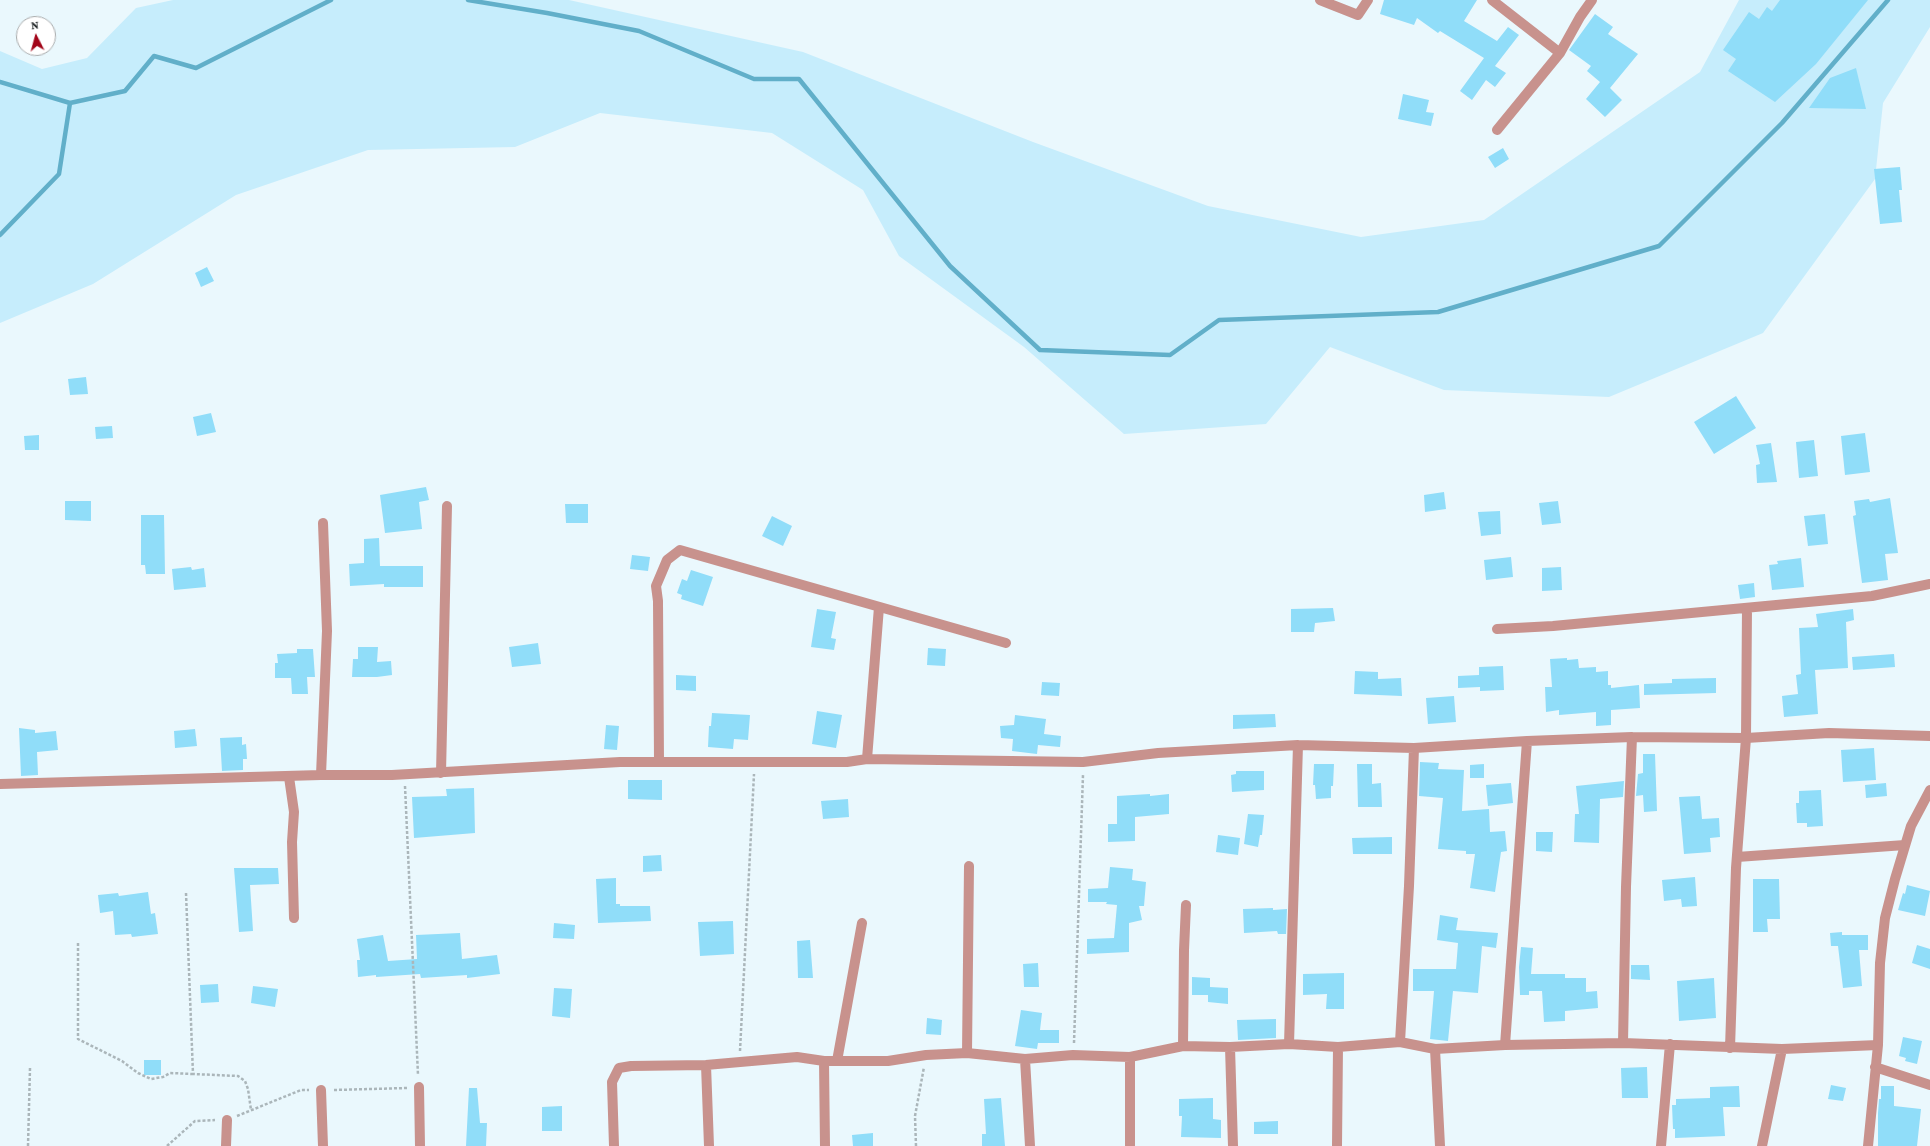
<!DOCTYPE html>
<html>
<head>
<meta charset="utf-8">
<style>
	body { margin:0 }
	#map { position:relative; width:1930px; height:1146px; overflow:hidden; background:#eaf8fd; font-family:"Crimson Pro",serif }
	canvas { display:block }
	.north { position:absolute; left:16px; top:16px; width:40px; height:40px; box-sizing:border-box; background:#fff; border:1px solid #a8aaab; border-radius:50%; rotate:354deg; font-size:11px; font-weight:700; line-height:16px; text-align:center; color:#262b2d }
	.north::after { content:''; display:block; margin:auto; width:14px; height:18px; background:#a20519; clip-path:polygon(50% 0,100% 100%,50% 72%,0 100%) }
</style>
</head>
<body>
<div id="map">
<canvas width="1930" height="1146"></canvas>
<div class="north">N</div>
</div>
<script>
const c = document.querySelector('canvas').getContext('2d');
c.lineJoin = 'round';
function paint(path, color) { c.fillStyle = color; c.fill(path, 'evenodd'); }
const poly = rows => new Path2D(rows.map(r => 'M' + r).join(''));
function strokePath(path, color, width, dash) { c.strokeStyle = color; c.lineWidth = width; c.lineCap = dash ? 'butt' : 'round'; c.setLineDash(dash || []); c.stroke(path); }
const green = poly([
	[173,0,569,0,803,52,1033,142,1208,206,1361,237,1484,220,1700,72,1739,0,1930,0,1930,27,1883,103,1875,179,1763,333,1609,397,1444,390,1330,347,1266,424,1124,434,1024,347,899,256,863,190,772,133,600,113,515,147,368,150,236,195,93,284,0,323,0,51,42,69,87,58,136,8]
]);
const stream = poly([
	[468,0,547,13,639,31,754,79,799,79,950,266,1040,350,1170,355,1219,320,1438,312,1659,246,1782,123,1888,0],
	[0,82,70,103,125,91,154,56,196,68,331,0],
	[0,235,59,174,70,103]
]);
const building = poly([
	[1384,0,1477,0,1464,21,1497,41,1508,27,1519,35,1495,66,1506,73,1495,87,1486,80,1472,100,1460,91,1484,58,1440,31,1438,33,1417,18,1414,25,1380,14],
	[1780,0,1868,0,1816,64,1775,102,1728,71,1736,59,1723,50,1749,12,1759,19,1767,7,1772,11],
	[1595,14,1613,27,1608,34,1638,54,1610,88,1622,100,1605,117,1586,99,1600,82,1587,71,1591,66,1569,50],
	[1856,68,1866,109,1809,108,1830,78],
	[1403,94,1429,100,1426,112,1434,113,1431,126,1398,119],
	[1503,148,1509,159,1495,168,1488,157],
	[1900,167,1902,190,1899,190,1902,222,1880,224,1874,169],
	[207,267,214,281,201,287,195,273],
	[86,377,88,394,70,395,68,379],
	[1736,396,1756,428,1714,454,1694,422],
	[211,413,216,432,197,436,193,417],
	[112,426,113,438,96,439,95,427],
	[1865,433,1870,472,1845,475,1841,436],
	[39,435,39,450,25,450,24,436],
	[1814,440,1818,476,1799,478,1796,442],
	[1771,443,1777,482,1757,483,1756,465,1760,464,1756,445],
	[426,487,429,500,419,502,422,529,385,533,380,495],
	[1444,492,1446,509,1425,512,1424,495],
	[1890,498,1898,553,1885,554,1888,580,1862,583,1853,516,1856,515,1854,501,1869,499,1870,502],
	[65,501,91,501,91,521,65,520],
	[1558,501,1561,523,1542,525,1539,503],
	[565,504,588,504,588,523,566,523],
	[1500,511,1501,534,1481,536,1478,512],
	[1825,514,1828,544,1808,546,1804,516],
	[141,515,164,515,165,574,146,574,145,565,141,565],
	[772,516,792,526,783,546,762,536],
	[379,538,380,566,423,566,423,587,384,587,384,584,350,586,349,564,364,563,364,539],
	[632,555,650,557,648,571,630,569],
	[1511,557,1513,577,1486,580,1484,560],
	[1801,558,1804,587,1772,590,1769,565,1778,564,1777,561],
	[191,567,192,570,204,568,206,587,174,590,172,569],
	[1561,567,1562,590,1542,591,1542,568],
	[691,570,713,577,703,606,681,599,682,595,677,593,682,579,687,581],
	[1754,583,1755,597,1740,599,1738,585],
	[1333,608,1335,621,1315,623,1314,632,1291,632,1291,609],
	[817,609,836,612,831,638,836,639,834,650,811,647],
	[1853,609,1854,620,1846,622,1848,668,1815,670,1818,714,1784,717,1782,696,1798,694,1796,675,1801,674,1799,628,1818,627,1816,614],
	[538,643,541,664,512,667,509,647],
	[358,647,378,647,377,662,391,661,392,675,377,677,352,677,353,659,358,659],
	[928,648,946,649,945,666,927,665],
	[297,649,313,649,315,677,307,677,308,694,292,694,291,678,275,678,275,663,278,663,277,654,297,653],
	[1894,654,1895,667,1853,670,1852,657],
	[1567,658,1567,660,1578,659,1579,668,1596,667,1596,672,1608,671,1608,685,1611,685,1611,688,1639,685,1640,708,1611,710,1611,725,1596,726,1596,712,1559,715,1559,710,1546,712,1545,687,1552,687,1550,659],
	[1503,666,1504,690,1480,691,1480,687,1458,688,1458,676,1479,675,1479,667],
	[1355,671,1378,672,1378,679,1401,678,1402,696,1354,694],
	[676,675,696,676,696,691,676,690],
	[1716,678,1716,693,1644,695,1644,684,1672,683,1672,679],
	[1042,682,1060,683,1059,696,1041,695],
	[1454,696,1456,722,1428,724,1426,698],
	[817,711,842,715,836,748,812,744],
	[712,713,750,715,748,740,734,739,733,749,708,747,709,726,711,726],
	[1275,714,1276,727,1233,729,1233,715],
	[1015,715,1046,719,1044,734,1061,736,1060,747,1038,745,1037,754,1012,751,1013,739,1001,738,1000,726,1014,725],
	[606,725,619,726,617,750,604,749],
	[19,728,35,730,35,733,56,731,58,750,37,752,38,775,21,776],
	[195,729,197,746,175,748,174,731],
	[242,737,242,745,246,744,247,759,243,759,243,770,222,771,220,738],
	[1874,748,1876,780,1843,782,1841,750],
	[1643,754,1655,754,1657,811,1644,812,1643,795,1636,796,1638,774,1643,773],
	[1420,762,1439,763,1438,769,1464,770,1462,811,1489,809,1490,832,1505,831,1507,851,1501,852,1495,892,1470,888,1475,854,1466,854,1466,851,1438,849,1443,798,1419,796],
	[1314,764,1334,764,1333,786,1331,786,1331,798,1316,799,1315,785,1313,785],
	[1357,764,1372,764,1372,784,1381,783,1382,807,1358,807],
	[1484,764,1484,778,1470,778,1470,765],
	[1236,771,1264,771,1264,790,1232,792,1231,775,1236,774],
	[628,780,662,780,662,800,628,799],
	[1624,781,1623,797,1600,799,1599,843,1574,842,1575,814,1579,814,1576,786],
	[1511,783,1513,803,1488,806,1486,785],
	[1886,783,1887,796,1866,798,1865,785],
	[474,788,475,833,414,838,412,797,447,796,446,789],
	[1821,790,1823,826,1807,827,1807,823,1797,823,1796,803,1799,803,1799,791],
	[1150,794,1150,796,1169,794,1169,814,1135,817,1135,841,1108,842,1108,824,1117,824,1117,796],
	[1700,796,1702,819,1719,818,1720,837,1710,838,1711,852,1684,854,1679,797],
	[848,799,849,817,823,819,821,801],
	[1248,814,1264,815,1262,835,1260,835,1258,847,1244,844],
	[1536,832,1553,832,1552,852,1536,851],
	[1218,835,1240,838,1238,855,1216,852],
	[1392,837,1392,854,1353,854,1352,838],
	[661,855,662,871,643,872,643,856],
	[1110,867,1133,869,1132,880,1146,882,1144,906,1139,906,1142,920,1129,923,1129,952,1087,954,1087,939,1114,938,1117,905,1106,904,1107,902,1088,902,1088,889,1108,888],
	[234,868,278,868,279,884,250,885,253,931,239,932],
	[1695,877,1697,906,1682,907,1681,899,1664,901,1662,880],
	[616,878,616,904,620,904,620,906,650,906,651,921,598,923,596,879],
	[1753,879,1779,879,1780,919,1767,919,1768,932,1753,932],
	[1907,885,1930,891,1925,916,1898,910,1903,893,1905,894],
	[148,892,151,914,155,913,158,934,132,937,131,934,115,935,113,911,100,913,98,895,118,893,119,896],
	[1273,908,1273,910,1287,909,1286,934,1278,934,1277,931,1244,933,1243,909],
	[1440,915,1458,918,1456,930,1498,933,1496,948,1482,946,1478,993,1453,991,1448,1041,1430,1039,1434,991,1413,991,1413,969,1456,969,1458,943,1437,940],
	[733,921,734,954,700,956,698,922],
	[554,923,575,925,574,939,553,938],
	[1842,932,1842,935,1868,935,1868,950,1859,950,1862,986,1843,988,1838,946,1831,946,1830,933],
	[460,933,462,959,497,955,500,974,467,978,467,975,421,978,420,974,376,977,376,975,358,977,357,960,360,960,357,939,383,935,388,961,417,959,416,935],
	[810,940,813,978,798,978,797,941],
	[1917,945,1930,949,1930,969,1912,963],
	[1521,947,1533,948,1531,974,1565,974,1565,978,1586,978,1586,992,1597,991,1598,1008,1565,1011,1565,1021,1544,1022,1542,991,1529,991,1529,995,1520,995,1519,967],
	[1038,963,1039,987,1024,987,1023,964],
	[1631,965,1649,965,1650,980,1631,979],
	[1344,973,1344,1009,1326,1009,1327,994,1303,995,1303,974],
	[1192,977,1210,978,1210,987,1228,988,1228,1004,1208,1002,1208,995,1192,995],
	[1714,978,1716,1018,1679,1021,1677,981],
	[218,984,219,1002,201,1003,200,985],
	[253,986,278,989,275,1007,251,1003],
	[554,988,572,989,570,1018,552,1016],
	[1021,1010,1042,1013,1040,1030,1059,1030,1059,1043,1038,1043,1037,1049,1015,1046],
	[927,1018,942,1020,941,1035,926,1034],
	[1276,1019,1276,1038,1238,1040,1237,1020],
	[1903,1037,1922,1041,1917,1064,1905,1061,1906,1058,1899,1056],
	[144,1060,161,1060,161,1075,144,1075],
	[1647,1067,1648,1098,1622,1098,1621,1068],
	[1831,1085,1846,1088,1843,1101,1828,1099],
	[1739,1086,1740,1107,1723,1107,1725,1136,1675,1138,1675,1129,1673,1129,1672,1105,1676,1105,1676,1099,1710,1098,1710,1087],
	[1881,1086,1894,1086,1894,1106,1921,1109,1917,1146,1878,1146,1878,1113,1879,1099,1881,1099],
	[469,1088,477,1088,480,1123,487,1123,486,1146,466,1146],
	[1001,1098,1005,1146,982,1146,982,1134,986,1134,984,1099],
	[1213,1098,1213,1119,1221,1120,1221,1138,1181,1137,1182,1116,1179,1116,1179,1099],
	[562,1106,562,1131,542,1131,542,1107],
	[1278,1121,1278,1134,1254,1134,1254,1122],
	[873,1133,873,1146,853,1146,852,1135]
]);
const path = poly([
	[405,786,418,1075],
	[186,893,193,1074,238,1076,245,1081,248,1089,251,1110],
	[78,943,78,1039,122,1061,138,1073,151,1079,163,1077,170,1073,193,1074],
	[1074,1043,1083,775],
	[740,1051,754,774],
	[334,1090,407,1088],
	[237,1116,301,1090,309,1090],
	[28,1146,30,1068],
	[167,1146,195,1121,215,1120],
	[916,1146,915,1116,924,1067]
]);
const street = poly([
	[1320,0,1358,15,1368,0],
	[1492,0,1560,53],
	[1497,130,1560,53,1580,17,1592,0],
	[1497,629,1553,626,1872,596,1930,584],
	[867,759,879,607],
	[659,762,658,601,656,586,667,560,680,550,1006,643],
	[441,773,447,506],
	[321,775,327,631,323,523],
	[289,777,294,812,292,842,294,918],
	[0,784,321,775,392,775,620,762,847,762,867,759,1083,762,1158,753,1298,745,1414,748,1527,741,1632,737,1746,738,1829,733,1930,736],
	[1737,857,1905,845],
	[1400,1042,1409,886,1414,748],
	[1623,1043,1626,887,1632,737],
	[1289,1044,1298,745],
	[1505,1045,1527,741],
	[1183,1046,1184,950,1186,905],
	[1230,1047,1233,1146],
	[1730,1048,1736,868,1746,738,1747,608],
	[1435,1049,1440,1146],
	[967,1053,969,866],
	[1025,1059,1030,1146],
	[824,1061,825,1146],
	[837,1061,862,923],
	[706,1065,709,1146],
	[1875,1067,1930,1085],
	[419,1087,420,1146],
	[321,1090,323,1146],
	[226,1146,227,1120],
	[614,1146,612,1082,619,1068,631,1066,706,1065,797,1057,824,1061,888,1061,926,1055,967,1053,1025,1059,1073,1055,1130,1057,1183,1046,1230,1047,1289,1044,1338,1047,1400,1042,1435,1049,1505,1045,1623,1043,1782,1049,1878,1045],
	[1130,1146,1130,1057],
	[1337,1146,1338,1047],
	[1661,1146,1670,1044],
	[1762,1146,1782,1049],
	[1868,1146,1878,1045,1880,963,1885,918,1895,879,1911,826,1930,790]
]);
paint(green, '#c6edfc');
strokePath(stream, '#61afc9', 4.5);
paint(building, '#90ddf9');
strokePath(path, '#abb6ba', 2.5, [3, 2]);
strokePath(street, '#c8928d', 10);
</script>
</body>
</html>
